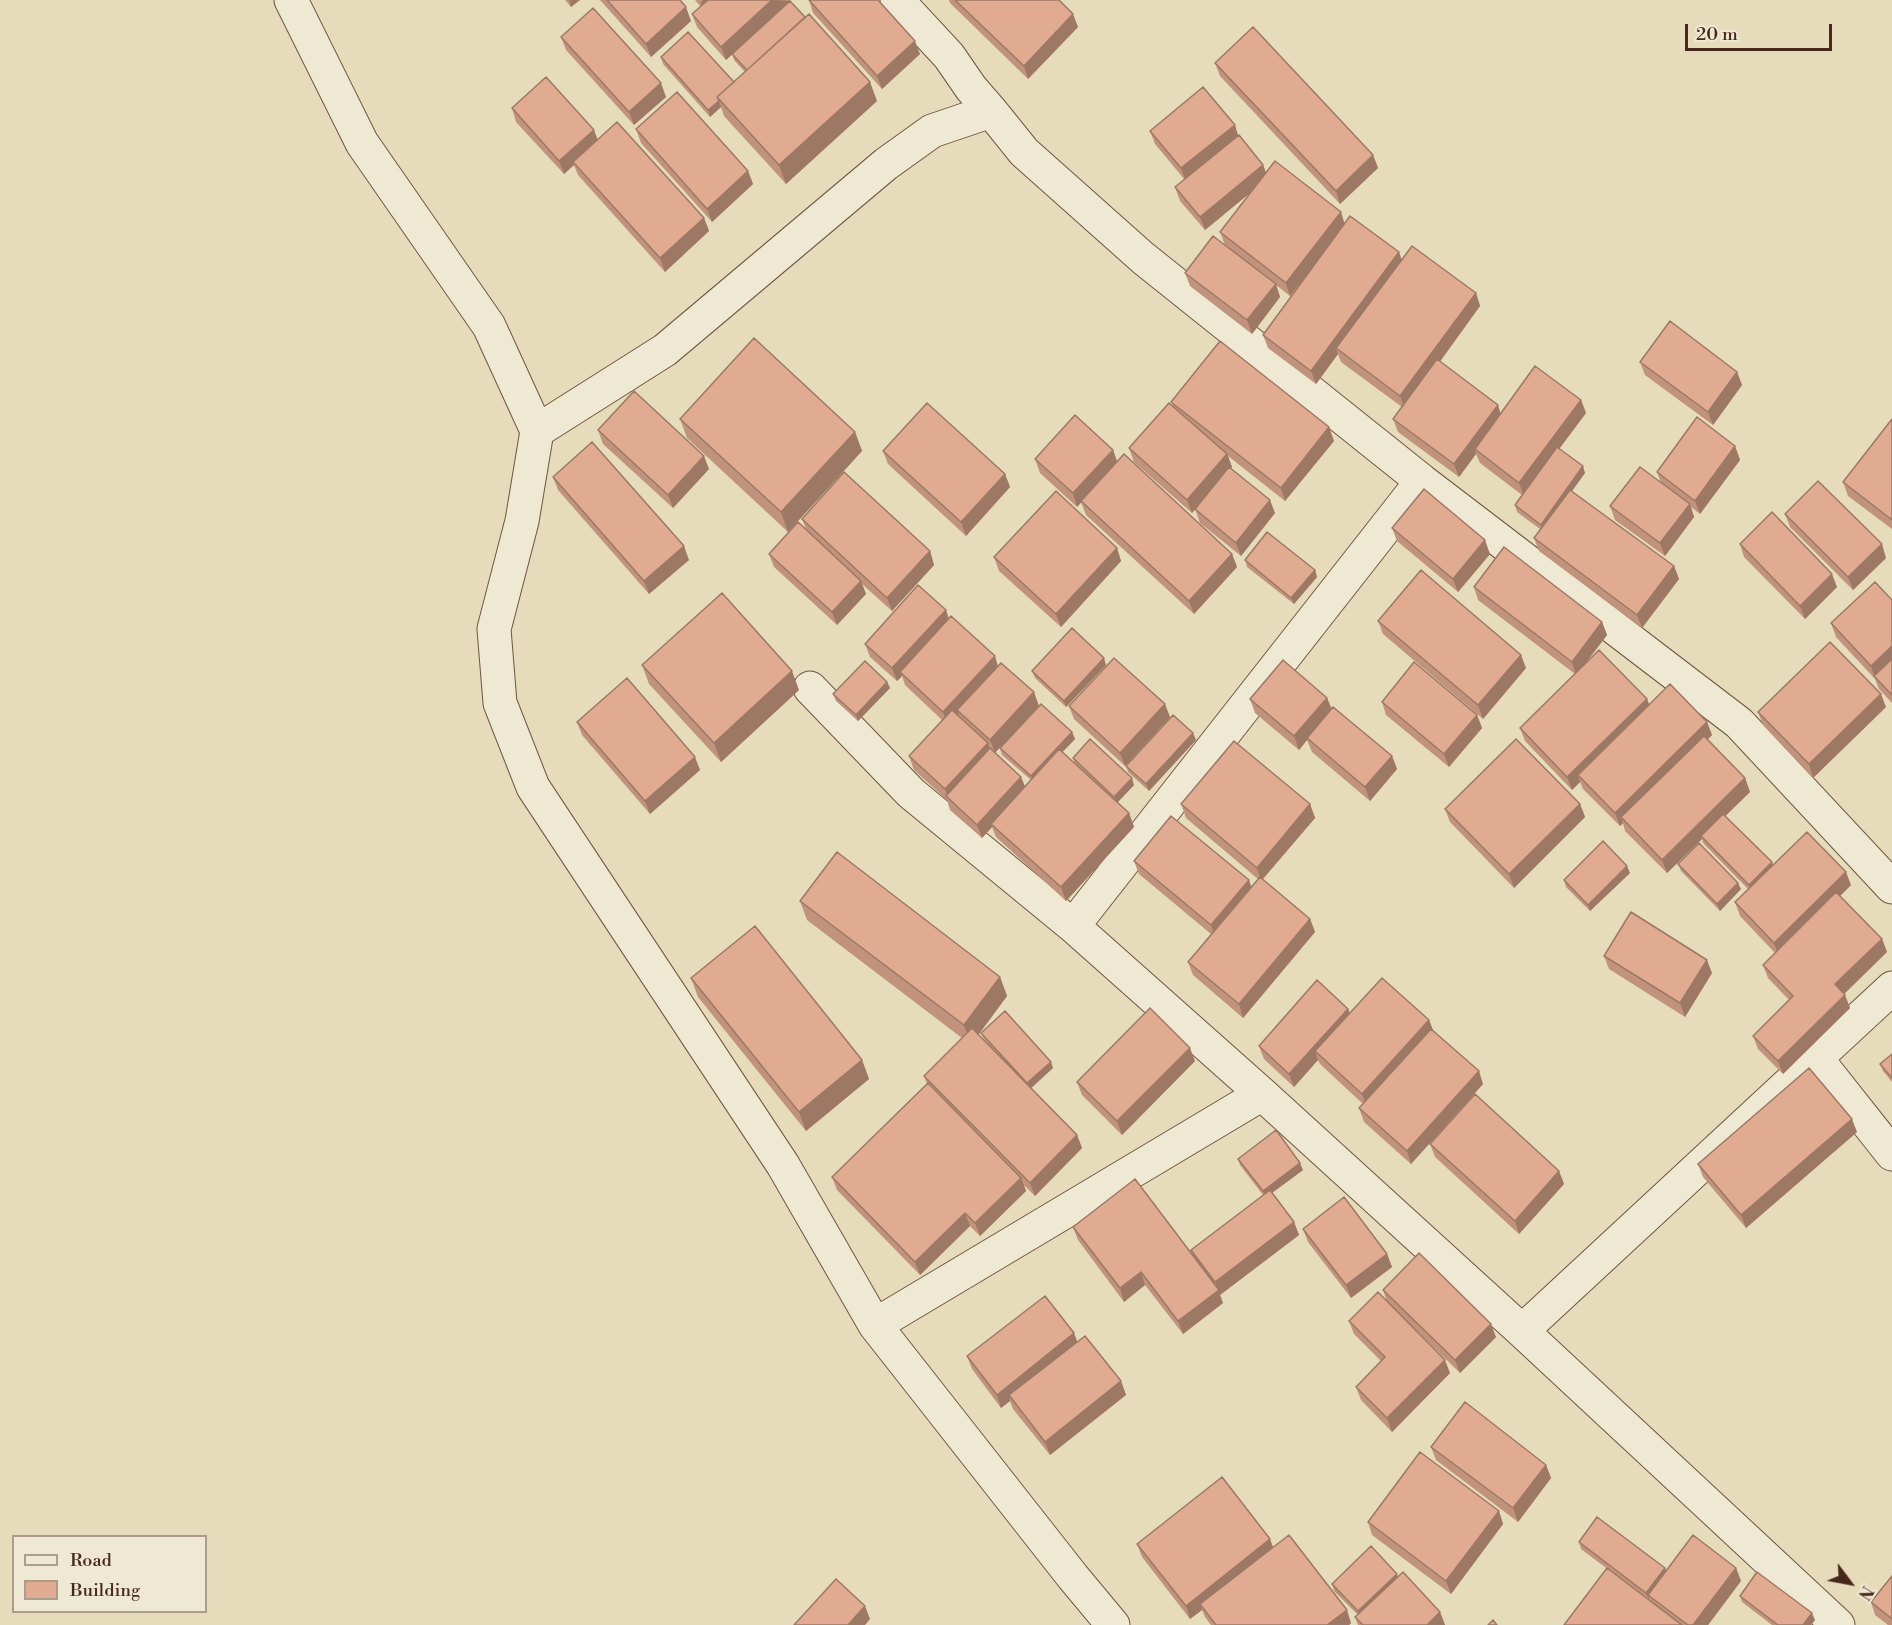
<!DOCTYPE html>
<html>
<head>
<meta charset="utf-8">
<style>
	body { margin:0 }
	#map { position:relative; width:1892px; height:1625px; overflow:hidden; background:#e6dbbb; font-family:"Libre Bodoni",serif }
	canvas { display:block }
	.legend { position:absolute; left:12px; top:1535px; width:195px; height:78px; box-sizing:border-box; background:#efe8d3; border:2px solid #ac9c8a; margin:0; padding:8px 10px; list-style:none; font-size:18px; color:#47291c }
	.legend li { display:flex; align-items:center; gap:12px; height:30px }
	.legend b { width:30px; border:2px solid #ac9c8a }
	.north { position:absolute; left:1820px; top:1553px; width:60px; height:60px; -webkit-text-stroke:4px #efe8d3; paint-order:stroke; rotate:122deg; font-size:16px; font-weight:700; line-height:24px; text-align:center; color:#47291c }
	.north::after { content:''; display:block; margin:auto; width:21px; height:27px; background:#47291c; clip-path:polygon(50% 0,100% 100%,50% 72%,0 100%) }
	.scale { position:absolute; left:1685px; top:24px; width:147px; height:27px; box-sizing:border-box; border:3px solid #47291c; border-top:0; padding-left:8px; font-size:18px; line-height:21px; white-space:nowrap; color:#47291c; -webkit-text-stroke:4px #efe8d3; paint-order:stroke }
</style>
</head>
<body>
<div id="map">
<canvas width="1892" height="1625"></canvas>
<ul class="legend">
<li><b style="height:8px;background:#efe8d3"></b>Road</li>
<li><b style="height:16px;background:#e0ab90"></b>Building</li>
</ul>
<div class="north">N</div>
<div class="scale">20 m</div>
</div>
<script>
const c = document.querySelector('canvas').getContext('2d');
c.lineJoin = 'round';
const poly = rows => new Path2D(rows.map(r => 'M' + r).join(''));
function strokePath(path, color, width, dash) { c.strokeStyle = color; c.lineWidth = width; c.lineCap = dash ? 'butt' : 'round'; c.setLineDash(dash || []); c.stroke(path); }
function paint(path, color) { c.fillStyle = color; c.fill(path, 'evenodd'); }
const minor = poly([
	[291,0,362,143,489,326,537,431,522,521,494,629,500,703,533,787,783,1165,875,1325,1073,1577,1113,1625],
	[897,0,949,56,971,88,991,111],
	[537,431,665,350,886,164,932,131,991,111,1024,152,1143,258,1422,481,1739,723,1892,887],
	[810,688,911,793,1073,926,1262,1094,1522,1331,1838,1625],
	[1073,926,1422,481],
	[1816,1058,1892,1154],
	[875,1325,1262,1094],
	[1522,1331,1892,988]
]);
const wall = poly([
	[565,0,580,0,571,7],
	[600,0,680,0,691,21,651,57],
	[695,0,791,0,790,1,877,101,786,184,724,116,721,107,710,117,663,64,661,57,734,82,745,72,734,60,732,54,726,60,697,27,692,14,701,7],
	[809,0,920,54,882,89,813,13],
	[949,0,1059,0,1078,27,1028,79,950,3],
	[561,37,666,97,634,125,566,50],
	[1215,63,1373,155,1378,168,1340,204,1220,76],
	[512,108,598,140,704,218,709,231,665,272,578,175,574,165,564,174,516,122],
	[636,129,748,171,753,184,712,222,641,143],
	[1150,131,1238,135,1263,165,1266,173,1402,260,1476,293,1480,306,1440,362,1501,414,1581,400,1586,413,1559,449,1585,473,1572,491,1674,566,1679,579,1642,628,1539,551,1534,538,1540,529,1517,512,1515,505,1522,495,1480,463,1476,454,1459,477,1398,432,1393,419,1402,407,1341,362,1338,354,1316,384,1268,348,1263,335,1310,271,1290,296,1276,285,1280,297,1252,334,1190,286,1185,273,1225,245,1220,232,1250,193,1205,230,1180,201,1175,187,1185,180,1155,144],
	[1640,362,1737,372,1742,385,1713,425,1645,375],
	[1171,402,1334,441,1285,501,1228,456,1232,467,1230,469,1275,513,1241,556,1200,523,1195,509,1201,502,1192,513,1134,462,1129,448,1173,406],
	[680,419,855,432,862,451,788,532,687,438],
	[1892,419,1892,529,1848,496,1843,482],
	[598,430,709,469,673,508,603,444],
	[1735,446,1740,460,1700,514,1691,507,1694,517,1665,556,1615,520,1610,506,1661,483,1657,472],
	[1113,450,1117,462,1232,554,1237,567,1194,614,1086,515,1081,502,1077,507,1040,473,1035,459],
	[883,451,1005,474,1010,487,966,536,888,464],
	[553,477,689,560,649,594,558,490],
	[1785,514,1886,558,1853,590,1790,527],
	[802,519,930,551,934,565,892,611,862,584,866,594,837,625,774,567,769,554,806,529],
	[1392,528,1490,554,1458,592,1397,541],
	[1740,544,1837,587,1805,619,1744,557],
	[1117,548,1121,561,1061,627,999,571,994,557],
	[1245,560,1315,570,1317,577,1294,604,1247,567],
	[1474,587,1602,622,1607,635,1586,663,1647,699,1649,705,1707,722,1712,735,1708,739,1745,778,1750,792,1725,816,1772,862,1773,865,1851,885,1840,896,1882,939,1887,952,1844,994,1850,1008,1783,1074,1758,1049,1753,1036,1789,1000,1768,978,1763,965,1775,953,1740,916,1735,902,1748,889,1703,843,1702,839,1667,873,1625,831,1623,823,1620,826,1583,789,1580,782,1572,790,1525,741,1520,728,1575,674,1478,600],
	[1892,600,1892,703,1879,689,1875,679,1836,637,1831,623],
	[946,610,995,753,1021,777,1025,786,1031,780,1002,755,1000,748,1072,732,1075,739,1062,752,1075,764,1073,758,1134,785,1117,803,1129,813,1134,827,1066,901,996,837,992,827,982,838,950,810,947,800,914,770,909,756,942,720,905,685,902,676,897,681,870,657,865,644],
	[1378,621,1526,668,1483,719,1383,634],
	[642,665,799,690,721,762,649,684],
	[1106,665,1066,707,1035,678,1032,671],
	[887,682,890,688,858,721,836,701,833,694],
	[1327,698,1332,709,1392,756,1397,769,1370,801,1312,752,1307,740,1299,750,1255,713,1250,699],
	[1382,702,1477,715,1482,728,1449,767,1386,715],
	[1069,706,1170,717,1125,766,1074,719],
	[1886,707,1813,778,1763,725,1758,712],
	[577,722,700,770,650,814,582,735],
	[1196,740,1149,791,1128,772,1126,766],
	[1181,804,1310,804,1315,818,1263,879,1310,919,1315,932,1243,1018,1193,975,1188,962,1211,934,1139,874,1134,861,1251,887,1258,879,1186,818],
	[1580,804,1585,817,1514,888,1450,822,1445,809],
	[1678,864,1741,889,1720,911,1681,871],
	[1630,873,1590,911,1566,887,1564,880],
	[800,901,1000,977,1007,996,978,1035,992,1048,984,1039,981,1033,1053,1068,1031,1088,1077,1135,1082,1148,1035,1196,1024,1185,1026,1191,980,1236,970,1226,920,1275,837,1190,832,1177,927,1084,924,1076,962,1038,807,920],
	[1604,956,1712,973,1685,1017,1609,969],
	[691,978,862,1060,869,1079,806,1131,698,997],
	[1348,1009,1350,1013,1429,1020,1433,1030,1483,1084,1411,1164,1364,1122,1359,1108,1363,1104,1320,1064,1318,1060,1294,1087,1264,1059,1259,1046],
	[1892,1054,1892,1082,1883,1071,1880,1064],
	[1195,1061,1122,1135,1082,1095,1077,1082],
	[1857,1132,1746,1228,1703,1177,1698,1164],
	[1430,1144,1559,1171,1564,1184,1519,1234,1435,1157],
	[1238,1159,1303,1170,1272,1193,1294,1222,1299,1235,1220,1295,1223,1303,1183,1334,1145,1285,1124,1302,1078,1240,1073,1227,1194,1257,1191,1250,1263,1195,1240,1165],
	[1303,1229,1387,1254,1392,1267,1351,1298,1308,1242],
	[1383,1290,1496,1337,1460,1373,1418,1332,1450,1373,1392,1432,1361,1400,1356,1387,1381,1361,1354,1334,1349,1321,1387,1302],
	[1078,1342,1121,1381,1126,1395,1050,1455,1013,1409,1010,1401,1001,1408,972,1369,967,1356],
	[1431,1447,1546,1465,1551,1478,1518,1522,1436,1460],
	[1499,1511,1503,1524,1451,1594,1372,1535,1368,1522],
	[1579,1542,1665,1568,1666,1571,1736,1568,1741,1581,1708,1625,1564,1625,1650,1601,1649,1598,1649,1600,1581,1549],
	[1137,1544,1273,1547,1351,1623,1349,1625,1211,1625,1205,1617,1202,1610,1190,1619,1142,1557],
	[1892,1576,1892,1625,1888,1625,1875,1615,1871,1602],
	[1398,1577,1440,1612,1445,1625,1358,1625,1355,1617,1358,1615,1334,1591,1332,1584],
	[1740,1596,1815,1620,1811,1625,1772,1625,1742,1602]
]);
const shadedWall = poly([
	[569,0,580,0,571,7],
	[703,0,713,0,703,9,701,2],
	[772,0,791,1,726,60,721,47],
	[686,7,691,21,651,57,646,44],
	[1073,14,1078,27,1028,79,1024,66],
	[915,41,920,54,882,89,877,76],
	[870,82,877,101,786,184,779,165],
	[661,83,666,97,634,125,629,112],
	[719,101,721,107,710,117,708,110],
	[1235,125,1239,138,1186,182,1181,168],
	[594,130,599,143,573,162,574,165,564,174,559,161],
	[1373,155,1378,168,1340,204,1336,191],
	[1263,165,1268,178,1205,230,1200,217],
	[748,171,753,184,712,222,707,209],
	[1341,212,1345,225,1290,296,1286,283],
	[704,218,709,231,665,272,660,258],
	[1399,252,1404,266,1336,348,1338,354,1316,384,1311,371],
	[1276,284,1280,297,1252,334,1247,320],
	[1476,293,1480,306,1405,409,1400,396],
	[1737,372,1742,385,1713,425,1708,412],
	[1581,400,1586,413,1524,496,1519,483],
	[1498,405,1502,418,1475,449,1476,454,1459,477,1454,464],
	[1329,427,1334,441,1285,501,1281,488],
	[855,432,862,451,788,532,781,512],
	[1735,446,1740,460,1700,514,1695,501],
	[1113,450,1118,464,1077,507,1073,493],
	[1227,454,1232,467,1192,513,1187,500],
	[704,456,709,469,673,508,668,495],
	[1583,466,1585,473,1543,531,1541,525],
	[1005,474,1010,487,966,536,961,522],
	[1270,500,1275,513,1241,556,1236,543],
	[1690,504,1694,517,1665,556,1660,543],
	[1485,540,1490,554,1458,592,1453,579],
	[1882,544,1886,558,1853,590,1848,577],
	[684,546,689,560,649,594,644,581],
	[1117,548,1121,561,1061,627,1056,614],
	[930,551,934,565,892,611,887,598],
	[1232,554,1237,567,1194,614,1189,601],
	[1674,566,1679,579,1642,628,1637,615],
	[1315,570,1317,577,1294,604,1291,598],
	[1832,574,1837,587,1805,619,1800,606],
	[861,581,866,594,837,625,832,612],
	[946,610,950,624,900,672,902,676,897,681,892,668],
	[1602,622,1607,635,1576,675,1572,662],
	[1892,646,1892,664,1874,676,1871,666],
	[1521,655,1526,668,1483,719,1478,705],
	[995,656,999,670,957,710,959,714,948,726,943,712],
	[1104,658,1106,665,1066,707,1064,701],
	[792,671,799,690,721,762,714,743],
	[887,682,890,688,858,721,856,715],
	[1034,692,1039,706,995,753,990,740],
	[1881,694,1886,707,1813,778,1809,764],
	[1327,698,1332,711,1307,738,1307,740,1299,750,1294,736],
	[1647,699,1652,712,1578,775,1580,782,1572,790,1567,777],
	[1165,704,1170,717,1125,766,1120,753],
	[1477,715,1482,728,1449,767,1444,754],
	[1707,722,1712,735,1624,821,1621,817,1623,823,1620,826,1615,813],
	[1072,732,1075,739,1033,783,1031,776],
	[1193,733,1196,740,1149,791,1146,784],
	[988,743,992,756,949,799,945,789],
	[1392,756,1397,769,1370,801,1365,787],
	[695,757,700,770,650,814,645,801],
	[1021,777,1026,790,991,824,992,827,982,838,977,825],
	[1132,778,1134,785,1117,803,1114,797],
	[1745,778,1750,792,1703,838,1701,836,1702,839,1667,873,1662,860],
	[1310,804,1315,818,1261,881,1257,868],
	[1580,804,1585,817,1514,888,1509,874],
	[1129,813,1134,827,1066,901,1061,887],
	[1772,862,1774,869,1751,892,1749,885],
	[1627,866,1630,873,1590,911,1588,905],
	[1846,872,1851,885,1779,957,1774,943],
	[1249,880,1254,894,1216,938,1211,925],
	[1738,883,1741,889,1720,911,1717,904],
	[1310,919,1315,932,1243,1018,1239,1004],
	[1882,939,1887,952,1840,998,1835,984],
	[1707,960,1712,973,1685,1017,1680,1003],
	[1000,977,1007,996,971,1045,964,1025],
	[1845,995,1850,1008,1783,1074,1778,1061],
	[1348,1009,1353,1022,1315,1051,1318,1060,1294,1087,1289,1074],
	[1429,1020,1434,1033,1367,1107,1362,1094],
	[1190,1048,1195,1061,1122,1135,1117,1121],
	[862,1060,869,1079,806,1131,799,1112],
	[1051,1062,1053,1068,1029,1090,1026,1084],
	[1479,1071,1483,1084,1411,1164,1407,1151],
	[1852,1119,1857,1132,1746,1228,1741,1215],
	[1077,1135,1082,1148,1035,1196,1030,1183],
	[1300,1163,1303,1170,1265,1198,1263,1191],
	[1559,1171,1564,1184,1519,1234,1515,1221],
	[1021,1178,1026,1191,980,1236,975,1223],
	[965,1213,970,1226,920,1275,915,1262],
	[1294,1222,1299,1235,1220,1295,1223,1303,1183,1334,1178,1321,1218,1290,1215,1282],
	[1387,1254,1392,1267,1351,1298,1346,1285],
	[1141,1272,1145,1285,1124,1302,1120,1288],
	[1491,1324,1496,1337,1460,1373,1455,1360],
	[1074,1333,1079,1346,1009,1395,1010,1401,1001,1408,997,1395],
	[1445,1360,1450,1373,1392,1432,1387,1418],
	[1121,1381,1126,1395,1050,1455,1045,1442],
	[1546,1465,1551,1478,1518,1522,1513,1508],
	[1499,1511,1503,1524,1451,1594,1446,1581],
	[1270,1539,1275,1552,1200,1604,1202,1610,1190,1619,1186,1606],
	[1665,1568,1667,1575,1648,1595,1649,1598,1649,1600,1646,1593],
	[1736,1568,1741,1581,1708,1625,1693,1625],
	[1397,1574,1399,1581,1360,1618,1358,1611],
	[865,1606,870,1619,865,1625,848,1625],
	[1347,1610,1351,1623,1349,1625,1327,1625],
	[1440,1612,1445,1625,1427,1625],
	[1812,1613,1815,1620,1811,1625,1803,1625]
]);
const building = poly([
	[607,0,680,0,686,7,646,44,607,0],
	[708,0,772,0,721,47,692,14,708,0],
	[809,0,878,0,915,41,877,76,809,0],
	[955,0,1059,0,1073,14,1024,66,955,0],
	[790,1,805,17,747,70,732,54,790,1],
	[593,8,661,83,629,112,561,37,593,8],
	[809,14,870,82,779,165,717,97,809,14],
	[1253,27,1373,155,1336,191,1215,63,1253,27],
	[688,32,734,82,717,97,719,101,708,110,661,57,688,32],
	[546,77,594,130,559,161,512,108,546,77],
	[1203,87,1235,125,1181,168,1150,131,1203,87],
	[677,92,748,171,707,209,636,129,677,92],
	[617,122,704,218,660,258,573,162,617,122],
	[1239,135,1263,165,1200,217,1175,187,1239,135],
	[1275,161,1341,212,1286,283,1220,232,1275,161],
	[1350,216,1399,252,1311,371,1263,335,1350,216],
	[1213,236,1276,284,1247,320,1185,273,1213,236],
	[1412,246,1476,293,1400,396,1336,348,1412,246],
	[1670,321,1737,372,1708,412,1640,362,1670,321],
	[754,338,855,432,781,512,680,419,754,338],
	[1220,341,1329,427,1281,488,1171,402,1220,341],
	[1437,359,1498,405,1454,464,1393,419,1437,359],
	[1535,366,1581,400,1519,483,1475,449,1535,366],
	[634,391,704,456,668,495,598,430,634,391],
	[927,403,1005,474,961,522,883,451,927,403],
	[1169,403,1227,454,1187,500,1129,448,1169,403],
	[1075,415,1113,450,1073,493,1035,459,1075,415],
	[1697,417,1735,446,1695,501,1657,472,1697,417],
	[1892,419,1892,520,1843,482,1892,419],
	[592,442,684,546,644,581,553,477,592,442],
	[1557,447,1583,466,1541,525,1515,505,1557,447],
	[1124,454,1232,554,1189,601,1081,501,1124,454],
	[1229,467,1270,500,1236,543,1195,509,1229,467],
	[1640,467,1690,504,1660,543,1610,506,1640,467],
	[844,472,930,551,887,598,802,519,844,472],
	[1818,481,1882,544,1848,577,1785,514,1818,481],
	[1424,489,1485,540,1453,579,1392,528,1424,489],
	[1570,490,1674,566,1637,615,1534,538,1570,490],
	[1056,491,1117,548,1056,614,994,557,1056,491],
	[1772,512,1832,574,1800,606,1740,544,1772,512],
	[798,522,861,581,832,612,769,554,798,522],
	[1267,532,1315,570,1291,598,1245,560,1267,532],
	[1504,547,1602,622,1572,662,1474,587,1504,547],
	[1421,570,1521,655,1478,705,1378,621,1421,570],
	[1875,582,1892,600,1892,646,1871,666,1831,623,1875,582],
	[918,585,946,610,892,668,865,644,918,585],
	[722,593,792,671,714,743,642,665,722,593],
	[951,616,995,656,943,712,900,672,951,616],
	[1072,628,1104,658,1064,701,1032,671,1072,628],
	[1830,642,1881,694,1809,764,1758,712,1830,642],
	[1599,650,1647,699,1567,777,1520,728,1599,650],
	[1114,658,1165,704,1120,753,1069,706,1114,658],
	[1892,659,1892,695,1874,676,1892,659],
	[1283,660,1327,698,1294,736,1250,699,1283,660],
	[865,661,887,682,856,715,833,694,865,661],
	[1414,662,1477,715,1444,754,1382,702,1414,662],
	[1001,663,1034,692,990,740,957,710,1001,663],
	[627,678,695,757,645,801,577,722,627,678],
	[1670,684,1707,722,1615,813,1578,775,1670,684],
	[1041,704,1072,732,1031,776,1000,748,1041,704],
	[1333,707,1392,756,1365,787,1307,738,1333,707],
	[952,710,988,743,945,789,909,756,952,710],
	[1173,715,1193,733,1146,784,1126,766,1173,715],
	[1704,736,1745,778,1662,860,1621,817,1704,736],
	[1090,739,1132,778,1114,797,1073,758,1090,739],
	[1516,739,1580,804,1509,874,1445,809,1516,739],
	[1234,741,1310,804,1257,868,1181,804,1234,741],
	[990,748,1021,777,977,825,946,796,990,748],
	[1059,749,1129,813,1061,887,991,824,1059,749],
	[1723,814,1772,862,1749,885,1701,836,1723,814],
	[1171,816,1249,880,1211,925,1134,861,1171,816],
	[1807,832,1846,872,1774,943,1735,902,1807,832],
	[1603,841,1627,866,1588,905,1564,880,1603,841],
	[1699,843,1738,883,1717,904,1678,864,1699,843],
	[837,852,1000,977,964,1025,800,901,837,852],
	[1260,877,1310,919,1239,1004,1188,962,1260,877],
	[1836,892,1882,939,1835,984,1845,995,1778,1061,1753,1036,1793,996,1763,965,1836,892],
	[1631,912,1707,960,1680,1003,1604,956,1631,912],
	[755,926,862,1060,799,1112,691,978,755,926],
	[1382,978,1429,1020,1362,1094,1315,1051,1382,978],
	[1317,980,1348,1009,1289,1074,1259,1046,1317,980],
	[1150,1008,1190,1048,1117,1121,1077,1082,1150,1008],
	[1005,1011,1051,1062,1027,1083,981,1033,1005,1011],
	[972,1028,1077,1135,1030,1183,924,1076,972,1028],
	[1431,1029,1479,1071,1407,1151,1359,1108,1431,1029],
	[1892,1054,1892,1078,1880,1064,1892,1054],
	[1809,1068,1852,1119,1741,1215,1698,1164,1809,1068],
	[928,1083,1021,1178,975,1223,965,1213,915,1262,832,1177,928,1083],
	[1475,1094,1559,1171,1515,1221,1430,1144,1475,1094],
	[1276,1130,1300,1163,1263,1191,1238,1159,1276,1130],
	[1135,1179,1219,1290,1178,1321,1141,1272,1120,1288,1073,1227,1135,1179],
	[1270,1190,1294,1222,1215,1282,1191,1250,1270,1190],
	[1344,1197,1387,1254,1346,1285,1303,1229,1344,1197],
	[1419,1253,1491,1324,1455,1360,1383,1290,1419,1253],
	[1378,1292,1445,1360,1387,1418,1356,1387,1385,1357,1349,1321,1378,1292],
	[1045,1296,1074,1333,997,1395,967,1356,1045,1296],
	[1085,1336,1121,1381,1045,1442,1009,1395,1085,1336],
	[1465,1402,1546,1465,1513,1508,1431,1447,1465,1402],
	[1420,1452,1499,1511,1446,1581,1368,1522,1420,1452],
	[1222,1477,1270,1539,1186,1606,1137,1544,1222,1477],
	[1597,1517,1665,1568,1646,1593,1579,1542,1597,1517],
	[1289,1535,1347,1610,1327,1625,1216,1625,1200,1604,1289,1535],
	[1693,1535,1736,1568,1693,1625,1688,1625,1648,1595,1693,1535],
	[1371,1546,1397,1574,1358,1611,1332,1584,1371,1546],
	[1607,1568,1682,1625,1564,1625,1607,1568],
	[1403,1572,1440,1612,1427,1625,1363,1625,1355,1617,1403,1572],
	[1757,1572,1812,1613,1803,1625,1778,1625,1740,1596,1757,1572],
	[1892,1576,1892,1619,1871,1602,1892,1576],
	[836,1579,865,1606,848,1625,794,1625,836,1579],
	[1493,1620,1497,1625,1488,1625,1493,1620]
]);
strokePath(minor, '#6f5644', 35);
strokePath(minor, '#efe8d3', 33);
paint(wall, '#c1937c');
paint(shadedWall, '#9d7865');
paint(building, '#e0ab90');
strokePath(building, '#9d7865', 1.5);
</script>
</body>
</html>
